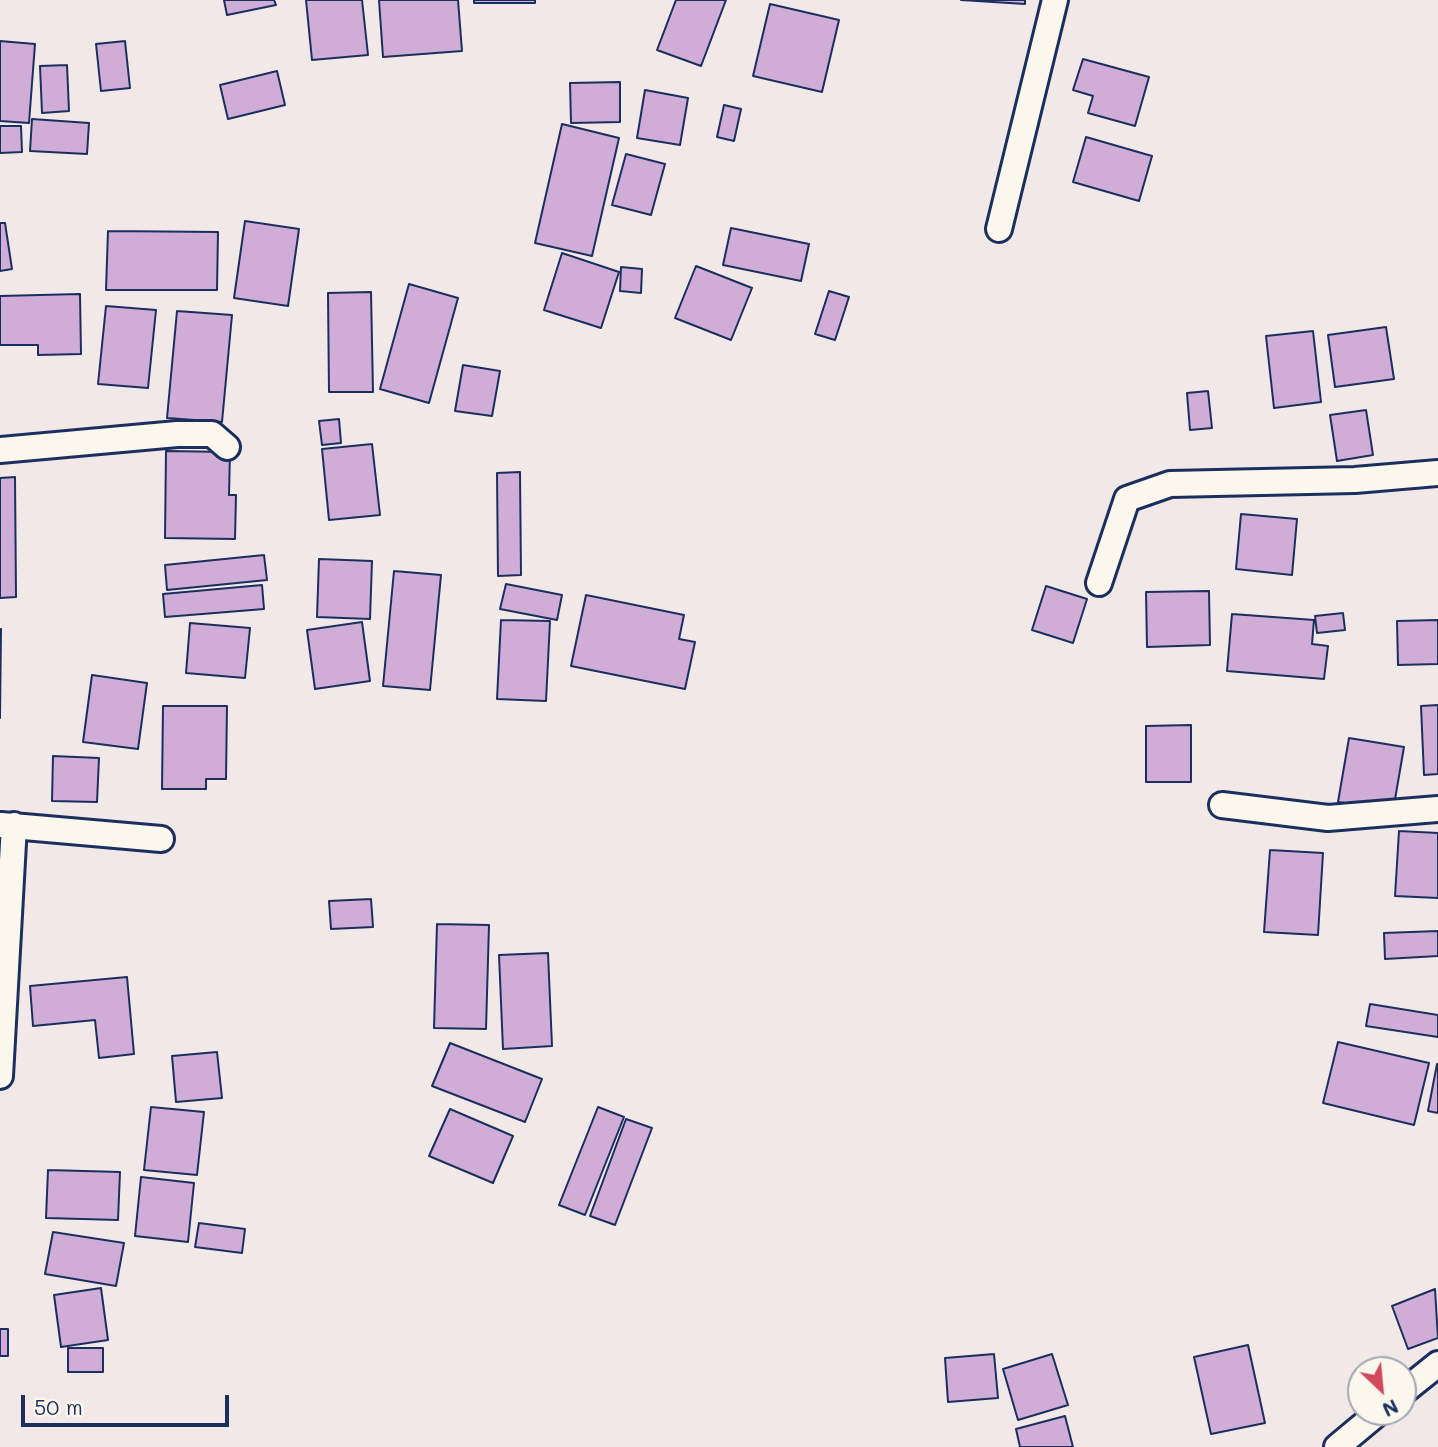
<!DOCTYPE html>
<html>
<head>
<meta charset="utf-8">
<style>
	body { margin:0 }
	#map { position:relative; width:1438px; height:1447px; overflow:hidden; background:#f2e8e8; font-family:Mali,sans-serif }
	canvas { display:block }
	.north { position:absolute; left:1347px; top:1356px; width:70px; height:70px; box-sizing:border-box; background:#fbf7ec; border:2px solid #a1a7b3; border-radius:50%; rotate:154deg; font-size:19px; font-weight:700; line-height:28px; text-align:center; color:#1b2f5e }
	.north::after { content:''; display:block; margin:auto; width:24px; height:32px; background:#d1495b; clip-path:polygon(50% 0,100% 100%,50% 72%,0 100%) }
	.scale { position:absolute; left:21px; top:1395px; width:208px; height:32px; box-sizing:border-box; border:4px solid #1b2f5e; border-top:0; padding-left:9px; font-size:21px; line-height:24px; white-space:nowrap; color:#1b2f5e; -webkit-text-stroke:5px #fbf7ec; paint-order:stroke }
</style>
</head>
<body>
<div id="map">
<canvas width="1438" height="1447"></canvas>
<div class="north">N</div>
<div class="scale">50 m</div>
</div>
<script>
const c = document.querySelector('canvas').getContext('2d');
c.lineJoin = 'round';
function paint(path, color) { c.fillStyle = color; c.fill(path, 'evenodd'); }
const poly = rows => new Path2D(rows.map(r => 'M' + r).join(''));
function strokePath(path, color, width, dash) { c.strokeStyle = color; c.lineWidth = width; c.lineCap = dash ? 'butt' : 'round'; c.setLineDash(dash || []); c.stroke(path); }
const building = poly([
	[224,0,274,0,276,5,227,15,224,0],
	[306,0,362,0,368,55,312,60,306,0],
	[379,0,458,0,462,51,383,57,379,0],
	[474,0,535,0,535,3,474,3,474,0],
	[676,0,726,0,701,66,657,50,676,0],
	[961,0,1025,0,1025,4,961,0],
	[770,4,839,20,822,92,753,76,770,4],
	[0,41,35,44,29,123,0,121,0,41],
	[125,41,130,88,101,91,96,44,125,41],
	[1083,59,1149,77,1135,126,1088,113,1093,96,1073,90,1083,59],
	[67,65,69,111,42,113,40,66,67,65],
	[277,71,285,105,228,119,220,85,277,71],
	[620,82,620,122,571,123,570,83,620,82],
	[645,90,688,98,680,145,637,138,645,90],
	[724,105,741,109,734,141,717,137,724,105],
	[32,119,89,123,87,154,30,151,32,119],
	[562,124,619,138,592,256,535,243,562,124],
	[0,126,21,126,22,152,0,153,0,126],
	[1086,137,1152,156,1139,201,1073,182,1086,137],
	[626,154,665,164,651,215,612,205,626,154],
	[245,221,299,229,288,306,234,298,245,221],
	[0,223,5,223,12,269,0,271,0,223],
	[731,228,809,244,801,281,723,265,731,228],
	[108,231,218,232,217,290,106,290,108,231],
	[562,253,619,272,601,328,544,310,562,253],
	[696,266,752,288,731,340,675,318,696,266],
	[621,267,642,269,641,293,620,291,621,267],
	[409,284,458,298,429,403,380,389,409,284],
	[829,291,849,297,835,340,815,334,829,291],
	[371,292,373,392,329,392,328,293,371,292],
	[80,294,81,354,38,355,38,345,0,345,0,296,80,294],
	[106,306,156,310,148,388,98,384,106,306],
	[177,311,232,315,222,422,167,418,177,311],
	[1386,327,1394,379,1335,387,1328,335,1386,327],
	[1313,331,1321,402,1274,408,1266,336,1313,331],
	[463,365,500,371,492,416,455,411,463,365],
	[1208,391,1212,428,1190,430,1187,393,1208,391],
	[1366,410,1373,455,1337,461,1330,415,1366,410],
	[339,419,341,443,322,445,319,421,339,419],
	[372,444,380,515,329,520,322,449,372,444],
	[166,451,230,452,229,495,236,495,235,539,165,538,166,451],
	[520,472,521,575,498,576,497,473,520,472],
	[15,477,16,597,0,598,0,478,15,477],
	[1241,514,1297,519,1292,575,1236,569,1241,514],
	[264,555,267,580,167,590,165,565,264,555],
	[319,559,372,561,370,619,317,617,319,559],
	[394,571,441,575,430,690,383,686,394,571],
	[506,584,562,595,557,620,500,609,506,584],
	[262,585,264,609,165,617,163,594,262,585],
	[1046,586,1087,599,1073,643,1032,630,1046,586],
	[1209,591,1210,645,1147,647,1146,592,1209,591],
	[586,595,684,615,679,639,695,642,685,689,571,666,586,595],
	[1343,613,1345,630,1317,633,1315,616,1343,613],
	[1232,614,1314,620,1312,644,1328,646,1324,679,1227,671,1232,614],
	[501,620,550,621,546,701,497,699,501,620],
	[1438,620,1438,664,1398,665,1397,621,1438,620],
	[362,622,370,681,315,689,307,630,362,622],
	[190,623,250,628,245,678,186,673,190,623],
	[0,629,1,629,0,718,0,629],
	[92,675,147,683,138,749,83,742,92,675],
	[1438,705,1438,774,1424,775,1421,706,1438,705],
	[163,706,227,706,226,779,206,779,206,789,162,789,163,706],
	[1191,725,1191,782,1146,782,1146,726,1191,725],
	[1349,738,1404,747,1393,811,1338,802,1349,738],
	[53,756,99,758,97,802,52,801,53,756],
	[1399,831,1438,833,1438,898,1395,896,1399,831],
	[1270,850,1323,853,1318,935,1264,932,1270,850],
	[371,899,373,927,331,929,329,901,371,899],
	[437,924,489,925,486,1029,434,1028,437,924],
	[1438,931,1438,956,1385,959,1384,933,1438,931],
	[548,953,552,1046,503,1049,499,955,548,953],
	[127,977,134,1054,99,1058,95,1020,33,1026,30,986,127,977],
	[1370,1004,1438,1015,1438,1037,1366,1026,1370,1004],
	[1338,1042,1429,1063,1414,1125,1323,1103,1338,1042],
	[450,1043,542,1079,525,1122,432,1086,450,1043],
	[217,1052,222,1098,176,1102,172,1056,217,1052],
	[1437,1064,1438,1064,1438,1113,1428,1111,1437,1064],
	[151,1107,204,1112,197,1175,144,1170,151,1107],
	[598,1107,624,1117,585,1215,559,1205,598,1107],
	[450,1109,513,1136,493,1183,429,1156,450,1109],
	[626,1119,652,1128,615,1225,590,1216,626,1119],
	[48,1170,120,1172,118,1220,46,1218,48,1170],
	[141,1177,194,1183,188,1242,135,1236,141,1177],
	[199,1223,245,1229,242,1253,195,1247,199,1223],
	[53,1232,124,1243,116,1286,45,1274,53,1232],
	[101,1288,108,1340,61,1347,54,1295,101,1288],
	[1435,1289,1438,1338,1408,1349,1392,1306,1435,1289],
	[0,1329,8,1329,8,1356,0,1356,0,1329],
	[1248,1345,1265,1423,1211,1434,1194,1357,1248,1345],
	[68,1348,103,1348,103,1372,68,1372,68,1348],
	[994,1354,998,1398,948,1402,945,1358,994,1354],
	[1052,1354,1068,1405,1018,1420,1003,1369,1052,1354],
	[1065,1416,1073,1447,1020,1447,1016,1429,1065,1416]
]);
const street = poly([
	[999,229,1055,0],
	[0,450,177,434,212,434,227,447],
	[1099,583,1127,499,1170,484,1355,480,1438,473],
	[1222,805,1328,818,1438,809],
	[1,825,161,839],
	[0,1076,14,825],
	[1403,1392,1438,1364],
	[1337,1447,1379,1412]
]);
paint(building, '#cfadd7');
strokePath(building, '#1b2f5e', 2);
strokePath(street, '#1b2f5e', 30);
strokePath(street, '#fbf7ec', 24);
</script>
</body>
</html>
